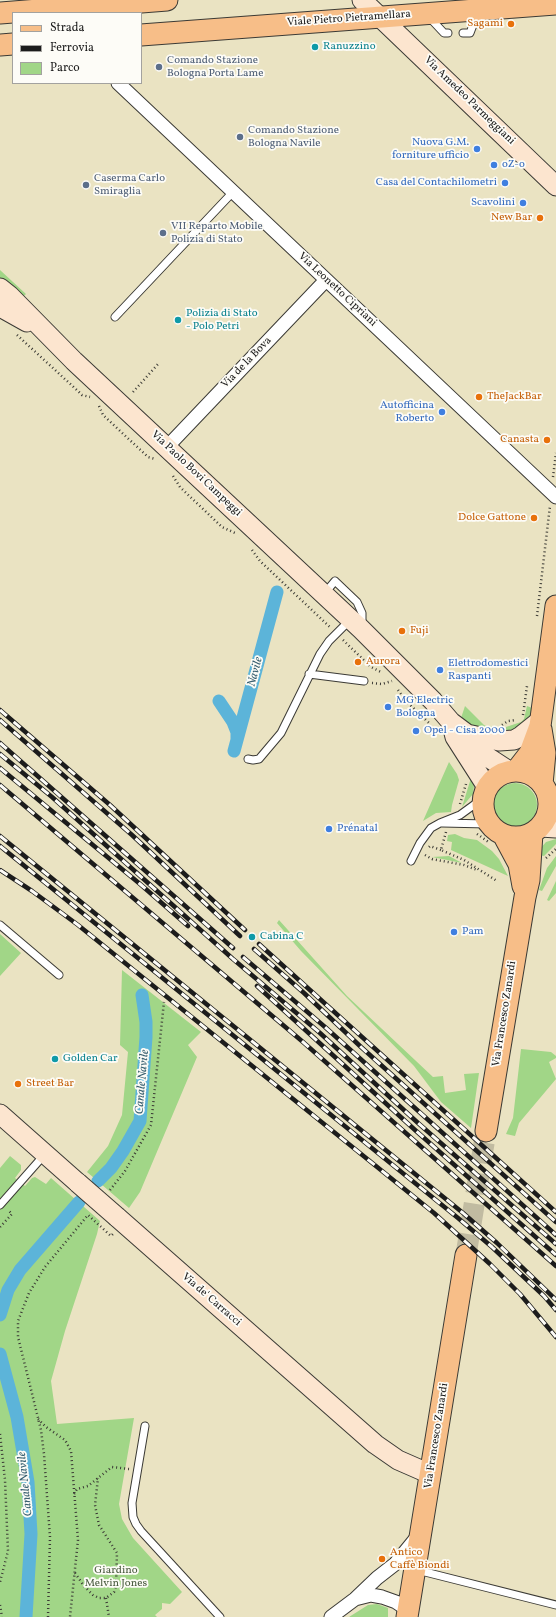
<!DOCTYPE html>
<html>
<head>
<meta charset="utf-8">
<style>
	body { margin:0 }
	#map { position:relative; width:556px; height:1617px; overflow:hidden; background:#eae3c2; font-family:Vollkorn,serif }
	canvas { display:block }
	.legend { position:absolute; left:12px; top:12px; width:130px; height:72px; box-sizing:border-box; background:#fdfcf7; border:1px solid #a3a29f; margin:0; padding:5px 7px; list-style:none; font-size:12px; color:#1c1c1c }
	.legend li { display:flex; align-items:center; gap:8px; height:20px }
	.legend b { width:20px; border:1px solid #a3a29f }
</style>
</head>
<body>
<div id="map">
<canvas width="556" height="1617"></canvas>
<ul class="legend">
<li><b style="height:5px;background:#f7be88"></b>Strada</li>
<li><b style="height:5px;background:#1c1c1c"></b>Ferrovia</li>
<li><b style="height:11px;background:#a1d687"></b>Parco</li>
</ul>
</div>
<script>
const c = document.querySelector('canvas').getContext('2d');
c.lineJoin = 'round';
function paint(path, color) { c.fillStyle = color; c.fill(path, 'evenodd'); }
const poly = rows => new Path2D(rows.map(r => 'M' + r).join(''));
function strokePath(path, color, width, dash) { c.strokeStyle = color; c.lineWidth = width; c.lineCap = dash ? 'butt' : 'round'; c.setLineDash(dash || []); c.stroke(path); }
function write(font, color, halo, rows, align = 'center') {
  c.font = font + ' Vollkorn,serif'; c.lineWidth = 3.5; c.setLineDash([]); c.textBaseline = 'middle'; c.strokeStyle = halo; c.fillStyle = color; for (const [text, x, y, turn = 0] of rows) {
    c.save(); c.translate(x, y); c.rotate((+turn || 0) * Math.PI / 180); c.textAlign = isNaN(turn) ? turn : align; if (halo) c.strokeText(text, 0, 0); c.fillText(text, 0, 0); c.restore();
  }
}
const green = poly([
	[0,270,26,294,24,296,0,280],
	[465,706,484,725,488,727,494,726,494,736,480,733,461,718],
	[527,706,532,708,529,720,505,737,506,727,521,722,524,719],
	[449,762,457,774,459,780,452,805,451,812,436,813,423,821],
	[471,778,474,786,473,794,462,807],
	'493 805a22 22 0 1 1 44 0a22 22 0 1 1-44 0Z',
	[455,834,464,838,477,840,492,851,499,859,508,876,451,850,452,842,447,841,448,835],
	[556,839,556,844,544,856,539,855,540,849,546,842],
	[449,856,462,863,432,857],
	[556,856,556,866,542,891,539,890,547,868],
	[556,881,556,893,549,901,547,900],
	[279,920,347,996,433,1077,443,1076,445,1093,466,1090,464,1074,479,1073,471,1128,441,1102,414,1066,301,951,277,923],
	[0,934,21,953,0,976],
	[122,970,201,1032,188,1045,197,1057,140,1192,129,1208,87,1172,108,1146,122,1115,128,1052,120,1045],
	[521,1049,551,1052,556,1056,556,1058,549,1062,556,1079,519,1123,515,1136,506,1134,513,1118],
	[10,1156,21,1165,21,1170,15,1178,25,1186,32,1178,35,1177,46,1184,51,1178,100,1221,97,1234,65,1331,51,1381,57,1424,134,1418,119,1504,122,1519,133,1538,182,1592,170,1604,162,1603,162,1609,155,1615,157,1617,0,1617,0,1168],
	[377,1604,388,1608,388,1617,349,1617,368,1605]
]);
const canal = poly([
	[219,701,233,722,237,732,237,740],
	[234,751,277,592],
	[98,1181,111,1168,123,1151,140,1121,146,1037,146,1022,142,995],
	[0,1315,8,1290,20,1270,79,1202],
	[0,1354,17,1417,28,1482,31,1534,26,1617]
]);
const primaryTunnel = poly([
	[466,1255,486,1131]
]);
const path = poly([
	[17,335,79,392,82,395,90,397],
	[133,392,159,363],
	[99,406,103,415,148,457,155,459],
	[173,476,180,487,222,527,235,533],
	[553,477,556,453],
	[252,550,260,561,331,628],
	[537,616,550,506],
	[343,640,371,667,381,672],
	[372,683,382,684,392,681],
	[398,690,405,700,430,724],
	[523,715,527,686],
	[502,725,508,721,516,720],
	[460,804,466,784],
	[446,832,441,850,464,860,497,881],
	[477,834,490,843],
	[429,847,430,846,441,850],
	[425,855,432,859,464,865,477,870],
	[546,858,556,849],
	[110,1190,125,1171,151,1125,164,1002],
	[0,1227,12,1214,8,1210],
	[38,1419,46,1427,65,1440,71,1451,78,1540,70,1617],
	[0,1434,5,1480,8,1551,0,1582],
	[74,1494,77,1489,88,1486,112,1467,129,1469],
	[75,1573,84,1586,93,1595,99,1598,106,1598,114,1592,116,1586,117,1553,99,1525,95,1505,98,1478],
	[106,1598,109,1617],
	[0,1605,2,1617],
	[48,1617,50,1537,44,1454,41,1430,18,1337,18,1321,29,1293,45,1267,88,1215,111,1236,113,1234]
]);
const lane = poly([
	[429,17,444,33,448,33],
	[463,33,470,33,478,12],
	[115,317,233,192],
	[324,594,335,581,357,602,362,613,362,625],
	[309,674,364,681],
	[248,759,253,760,259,759,281,733,320,654,329,641,351,619],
	[442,823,488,824],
	[411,861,420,843,431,828,440,823,460,815,482,799],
	[0,925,59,975],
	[0,1205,45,1154],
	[145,1426,132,1503,133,1517,136,1524,141,1531,220,1617],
	[417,1570,556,1605]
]);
const street = poly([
	[118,83,556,497],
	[167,447,326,280],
	[355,1599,371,1595,382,1597,396,1602,408,1610],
	[331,1617,355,1599,377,1578,395,1564,417,1537]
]);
const secondary = poly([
	[362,0,556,186],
	[0,288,10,296,74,361,361,629,433,701,451,722,467,734,486,756,509,771],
	[0,307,27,322],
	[453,729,455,737,487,787],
	[467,734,499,741,514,740,521,736,541,720],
	[549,802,556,806],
	[541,827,556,828],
	[0,1114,78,1183],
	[117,1217,375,1444,398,1460,430,1474]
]);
const primary = poly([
	[0,13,167,0],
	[141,35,556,4],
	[0,45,13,44],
	[541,729,545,753,542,784],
	'483 804a33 33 0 1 1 66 0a33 33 0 1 1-66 0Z',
	[516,771,530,753,540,726,556,606],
	[504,836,519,864,523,886],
	[486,1131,525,897,529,880,532,833],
	[407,1617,466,1255]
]);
const rail = poly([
	[0,710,110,805,245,930],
	[0,720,132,835,240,936],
	[0,743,233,948],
	[0,754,52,797,233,959,320,1033,418,1123,556,1244],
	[0,768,140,884,188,926],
	[0,785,303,1042,556,1266],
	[0,836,463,1213,497,1243,556,1300],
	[0,846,458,1218,492,1247,544,1296,556,1310],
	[0,870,32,891,78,925,434,1213,490,1264,520,1294,556,1337],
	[259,944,556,1212],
	[254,949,304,993,361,1047,556,1222],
	[243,957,325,1027,556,1235],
	[257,986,415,1130,556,1255]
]);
const secondaryBridge = poly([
	[78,1183,117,1217]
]);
const markers = [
	[511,24,4,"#e8710a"],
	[315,47,4,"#0f9aa8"],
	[159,67,4,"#5c6f8a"],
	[240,137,4,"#5c6f8a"],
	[477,149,4,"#3f7fe0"],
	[494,165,4,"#3f7fe0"],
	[505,183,4,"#3f7fe0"],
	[86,185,4,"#5c6f8a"],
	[523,203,4,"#3f7fe0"],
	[540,218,4,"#e8710a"],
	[163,233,4,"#5c6f8a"],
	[178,320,4,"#0f9aa8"],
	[479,397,4,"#e8710a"],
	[442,412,4,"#3f7fe0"],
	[547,440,4,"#e8710a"],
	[534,518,4,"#e8710a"],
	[402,631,4,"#e8710a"],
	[358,662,4,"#e8710a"],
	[440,670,4,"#3f7fe0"],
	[388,707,4,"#3f7fe0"],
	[416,731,4,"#3f7fe0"],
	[329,829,4,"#3f7fe0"],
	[454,932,4,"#3f7fe0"],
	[252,937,4,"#0f9aa8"],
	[55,1059,4,"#0f9aa8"],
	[18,1084,4,"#e8710a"],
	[382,1559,4,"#e8710a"]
];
const streetNames = [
	["Viale Pietro Pietramellara",349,19,-4],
	["Via Amedeo Parmeggiani",469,101,44],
	["Via Leonetto Cipriani",337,290,43],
	["Via de la Bova",247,363,-46],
	["Via Paolo Bovi Campeggi",196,474,43],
	["Via Francesco Zanardi",505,1014,-81],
	["Via de' Carracci",211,1300,41],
	["Via Francesco Zanardi",437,1436,-81]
];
const foodNames = [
	["Sagami",503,24,"right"],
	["New Bar",532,218,"right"],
	["TheJackBar",487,397],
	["Canasta",539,440,"right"],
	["Dolce Gattone",526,518,"right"],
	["Fuji",410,631],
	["Aurora",366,662],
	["Street Bar",26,1084],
	["Antico",390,1553],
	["Caffè Biondi",390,1566]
];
const cultureNames = [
	["Ranuzzino",323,47],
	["Polizia di Stato",186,314],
	["- Polo Petri",186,327],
	["Cabina C",260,937],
	["Golden Car",63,1059]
];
const serviceNames = [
	["Comando Stazione",167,61],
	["Bologna Porta Lame",167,74],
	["Comando Stazione",248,131],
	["Bologna Navile",248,144],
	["Caserma Carlo",94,179],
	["Smiraglia",94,192],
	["VII Reparto Mobile",171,227],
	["Polizia di Stato",171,240]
];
const shopNames = [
	["Nuova G.M.",469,143,"right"],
	["forniture ufficio",469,156,"right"],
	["oZ-o",502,165],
	["Casa del Contachilometri",497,183,"right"],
	["Scavolini",515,203,"right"],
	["Autofficina",434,406,"right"],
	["Roberto",434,419,"right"],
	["Elettrodomestici",448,664],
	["Raspanti",448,677],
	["MG Electric",396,701],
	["Bologna",396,714],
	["Opel - Cisa 2000",424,731],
	["Prénatal",337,829],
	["Pam",462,932]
];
const parkNames = [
	["Giardino",116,1571],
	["Melvin Jones",116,1584]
];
const waterNames = [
	["Navile",256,672,-75],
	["Canale Navile",143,1082,-85],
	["Canale Navile",26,1484,-96]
];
paint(green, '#a1d687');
strokePath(canal, '#5cb4d9', 13);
strokePath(primaryTunnel, '#c1bba1', 21, [21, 10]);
strokePath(lane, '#3b3a35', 9);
strokePath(street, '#3b3a35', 15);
strokePath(secondary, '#3b3a35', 21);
strokePath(primary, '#3b3a35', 23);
strokePath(path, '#3b3a35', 2.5, [1, 3]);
strokePath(lane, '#fff', 7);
strokePath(street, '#fff', 13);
strokePath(secondary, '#fce5cf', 19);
strokePath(primary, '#f7be88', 21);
strokePath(rail, '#1c1c1c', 4.5);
strokePath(rail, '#fdfcf7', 3, [9]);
strokePath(secondaryBridge, '#3b3a35', 21, []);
strokePath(secondaryBridge, '#fce5cf', 19);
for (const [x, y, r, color] of markers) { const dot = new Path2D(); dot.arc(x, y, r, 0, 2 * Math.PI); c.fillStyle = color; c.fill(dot); strokePath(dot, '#fdfcf7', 1.5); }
write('11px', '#1c1c1c', '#fdfcf7', streetNames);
write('11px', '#c56008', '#fdfcf7', foodNames, 'left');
write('11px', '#0d838f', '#fdfcf7', cultureNames, 'left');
write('11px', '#4e5e75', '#fdfcf7', serviceNames, 'left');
write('11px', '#366cbe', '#fdfcf7', shopNames, 'left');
write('11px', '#4b5d41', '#fdfcf7', parkNames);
write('italic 12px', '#396071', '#fdfcf7', waterNames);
</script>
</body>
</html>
